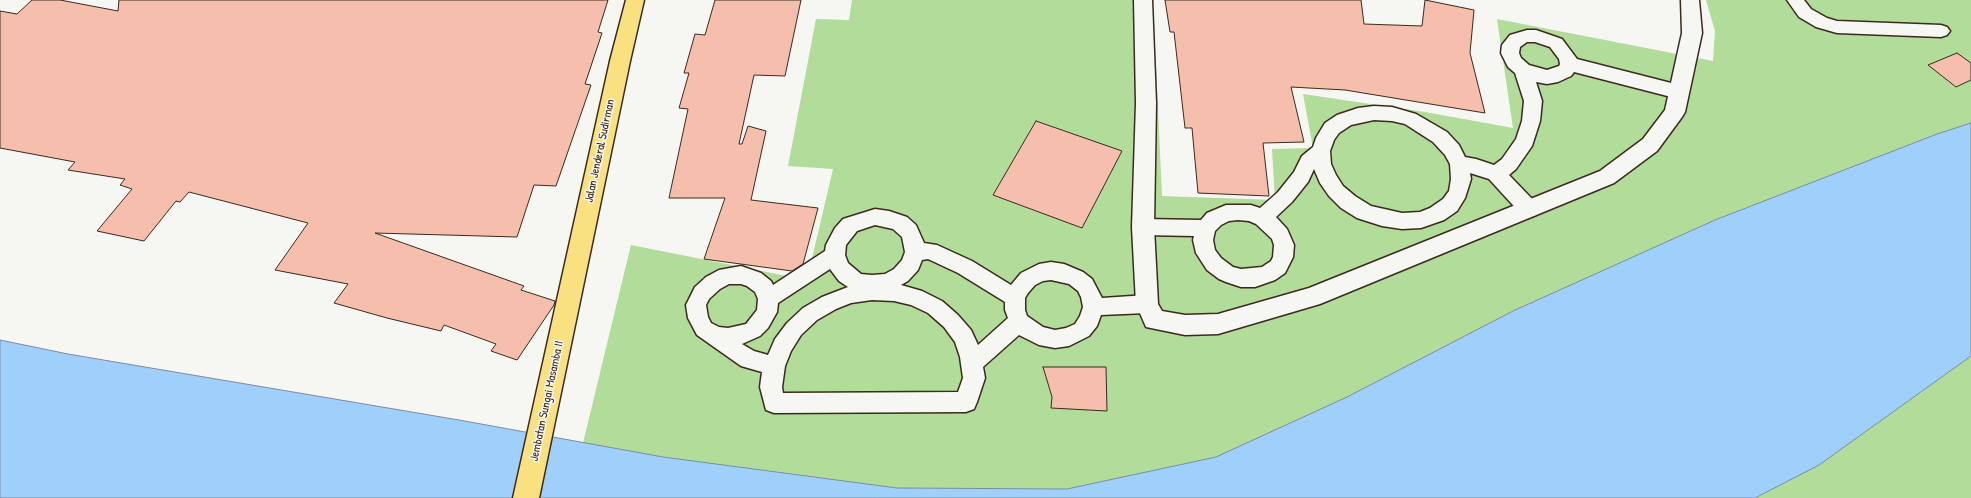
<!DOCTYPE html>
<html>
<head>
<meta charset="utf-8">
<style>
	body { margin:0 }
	canvas { display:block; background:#f6f6f2 }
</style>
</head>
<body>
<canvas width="1971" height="498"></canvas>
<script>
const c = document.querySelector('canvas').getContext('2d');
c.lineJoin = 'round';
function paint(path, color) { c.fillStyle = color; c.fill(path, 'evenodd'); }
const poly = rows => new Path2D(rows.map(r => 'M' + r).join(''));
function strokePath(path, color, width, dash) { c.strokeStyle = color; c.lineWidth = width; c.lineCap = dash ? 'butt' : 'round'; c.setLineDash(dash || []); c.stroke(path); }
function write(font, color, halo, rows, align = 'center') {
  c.font = font + ' "Patrick Hand",sans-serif'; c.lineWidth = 3; c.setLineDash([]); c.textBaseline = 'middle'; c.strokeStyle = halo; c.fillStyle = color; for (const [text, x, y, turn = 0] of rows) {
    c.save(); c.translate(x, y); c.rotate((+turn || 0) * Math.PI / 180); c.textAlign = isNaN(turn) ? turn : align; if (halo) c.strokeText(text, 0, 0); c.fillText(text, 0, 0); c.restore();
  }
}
const green = poly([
	[852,0,1153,0,1162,196,1275,200,1272,149,1313,148,1303,94,1425,112,1513,128,1497,19,1713,61,1715,31,1706,0,1971,0,1971,123,1937,134,1715,220,1513,311,1347,397,1216,457,1067,489,897,488,663,457,583,443,631,245,807,280,833,169,788,166,816,19,849,20],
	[1971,356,1971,498,1755,498,1819,465]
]);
const water = poly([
	[1971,123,1971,356,1819,465,1755,498,0,498,0,340,68,354,459,420,663,457,897,488,1067,489,1216,457,1347,397,1513,311,1715,220,1937,134,1971,123]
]);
const building = poly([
	[32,0,60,0,118,11,119,0,608,0,598,32,602,33,585,84,591,85,556,186,534,185,517,237,375,233,524,286,521,290,555,301,554,305,517,360,491,351,496,344,444,325,441,331,387,318,334,303,348,284,275,270,308,223,189,192,180,202,176,201,144,241,97,231,132,189,120,185,125,179,68,170,75,162,0,148,0,11,17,14,32,0],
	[715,0,801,0,785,76,754,75,739,144,742,144,748,126,766,131,751,200,818,208,803,264,792,271,704,259,725,198,669,198,688,109,679,108,689,73,684,73,695,34,705,35,715,0],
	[1165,0,1361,0,1364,24,1422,26,1425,0,1474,10,1470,53,1485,113,1345,90,1291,87,1304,142,1263,143,1269,196,1198,193,1192,128,1185,128,1174,32,1170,32,1165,0],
	[1957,53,1971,63,1971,80,1956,87,1928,65,1957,53],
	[1036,121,1122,151,1082,228,993,195,1036,121],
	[1043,367,1106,367,1107,411,1051,408,1052,397,1043,367]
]);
const lane = poly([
	[1787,0,1804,0,1811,9,1827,18,1837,21,1941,25,1947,27,1950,31,1947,35,1941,37,1837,33,1816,27,1799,17,1787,0],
	[1527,30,1536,30,1562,39,1577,59,1679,85,1685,87,1688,92,1685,97,1679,99,1574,72,1571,76,1558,82,1547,84,1536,82,1542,101,1540,121,1532,146,1516,169,1509,175,1536,203,1539,209,1536,215,1529,217,1522,215,1489,179,1470,173,1471,179,1465,198,1457,211,1444,220,1421,228,1402,229,1382,226,1357,218,1341,208,1329,196,1320,183,1314,169,1308,182,1292,202,1276,217,1287,229,1294,245,1293,257,1285,273,1275,280,1255,287,1241,287,1226,282,1219,279,1207,270,1196,253,1193,240,1194,236,1143,235,1136,233,1133,227,1136,221,1143,219,1201,220,1207,213,1226,205,1251,205,1260,208,1278,192,1294,172,1302,156,1313,147,1316,138,1325,123,1337,115,1358,108,1374,106,1392,107,1416,114,1447,132,1459,145,1465,157,1476,159,1494,165,1502,159,1516,139,1522,121,1524,101,1515,73,1508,67,1501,53,1502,45,1510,35,1527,30],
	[1527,42,1535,42,1550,47,1559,59,1560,64,1559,66,1547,70,1529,65,1521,58,1519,53,1520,47,1527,42],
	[1374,120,1392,121,1405,124,1433,142,1445,155,1450,164,1451,179,1449,191,1443,199,1430,208,1420,212,1402,213,1371,206,1355,196,1343,186,1336,175,1331,164,1330,151,1334,140,1339,133,1351,125,1374,120],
	[1238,220,1249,221,1256,224,1272,239,1274,245,1273,257,1271,261,1262,267,1241,269,1233,267,1221,258,1215,250,1213,240,1215,231,1221,225,1229,221,1238,220],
	[875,209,889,211,907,217,916,225,924,243,937,245,972,261,1011,285,1021,273,1039,264,1051,262,1064,264,1083,272,1092,279,1102,298,1147,295,1154,298,1157,304,1154,310,1147,313,1101,315,1097,326,1089,336,1069,346,1055,348,1039,345,1019,335,983,367,985,378,977,402,974,409,966,412,774,413,766,410,760,387,762,372,741,366,697,335,688,318,686,305,695,287,706,277,719,270,741,266,761,273,771,281,773,285,825,251,826,245,835,228,843,219,875,209],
	[875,225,893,229,902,237,905,252,902,260,894,269,885,274,872,275,861,274,848,263,845,255,846,245,857,231,875,225],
	[928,259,958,273,1005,302,1005,310,1008,318,978,345,971,330,958,315,942,301,922,291,901,285,908,281,918,270,922,260,928,259],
	[830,269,839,281,848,287,822,297,803,308,787,323,775,339,768,355,754,351,742,344,760,336,768,328,777,312,778,303,830,269],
	[1051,280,1069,284,1078,291,1081,297,1083,307,1080,316,1075,324,1066,328,1055,330,1043,327,1027,316,1025,310,1025,298,1028,293,1035,285,1043,281,1051,280],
	[729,284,741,284,747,286,755,292,758,299,757,310,746,324,728,328,719,327,711,323,708,317,706,305,709,299,720,289,729,284],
	[872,300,894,301,911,305,928,313,944,327,955,342,960,357,963,378,958,392,783,393,782,387,785,366,791,351,801,335,817,320,836,309,851,303,872,300]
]);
const street = poly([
	[1134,0,1152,0,1156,103,1154,227,1158,304,1162,311,1185,315,1218,314,1309,288,1600,171,1643,139,1665,110,1682,33,1681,0,1699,0,1702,33,1685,112,1682,117,1657,151,1614,183,1320,304,1218,334,1185,335,1146,327,1136,304,1132,227,1136,103,1134,0]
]);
const highway = poly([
	[626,0,644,0,630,61,539,498,513,498,610,61,626,0]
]);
const streetNames = [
	["Jalan Jenderal Sudirman",600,151,-78],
	["Jembatan Sungai Masamba II",547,401,-78]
];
paint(green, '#b1dc9a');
paint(water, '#9fcffb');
strokePath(water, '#778da3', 1);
paint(building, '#f6beac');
strokePath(building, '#3b2a1e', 1);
strokePath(lane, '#3b2a1e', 3);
strokePath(street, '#3b2a1e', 3);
strokePath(highway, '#3b2a1e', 3);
paint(lane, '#f6f6f2');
paint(street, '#f6f6f2');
paint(highway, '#fae180');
write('12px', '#3b2a1e', '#f6f6f2', streetNames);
</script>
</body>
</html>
